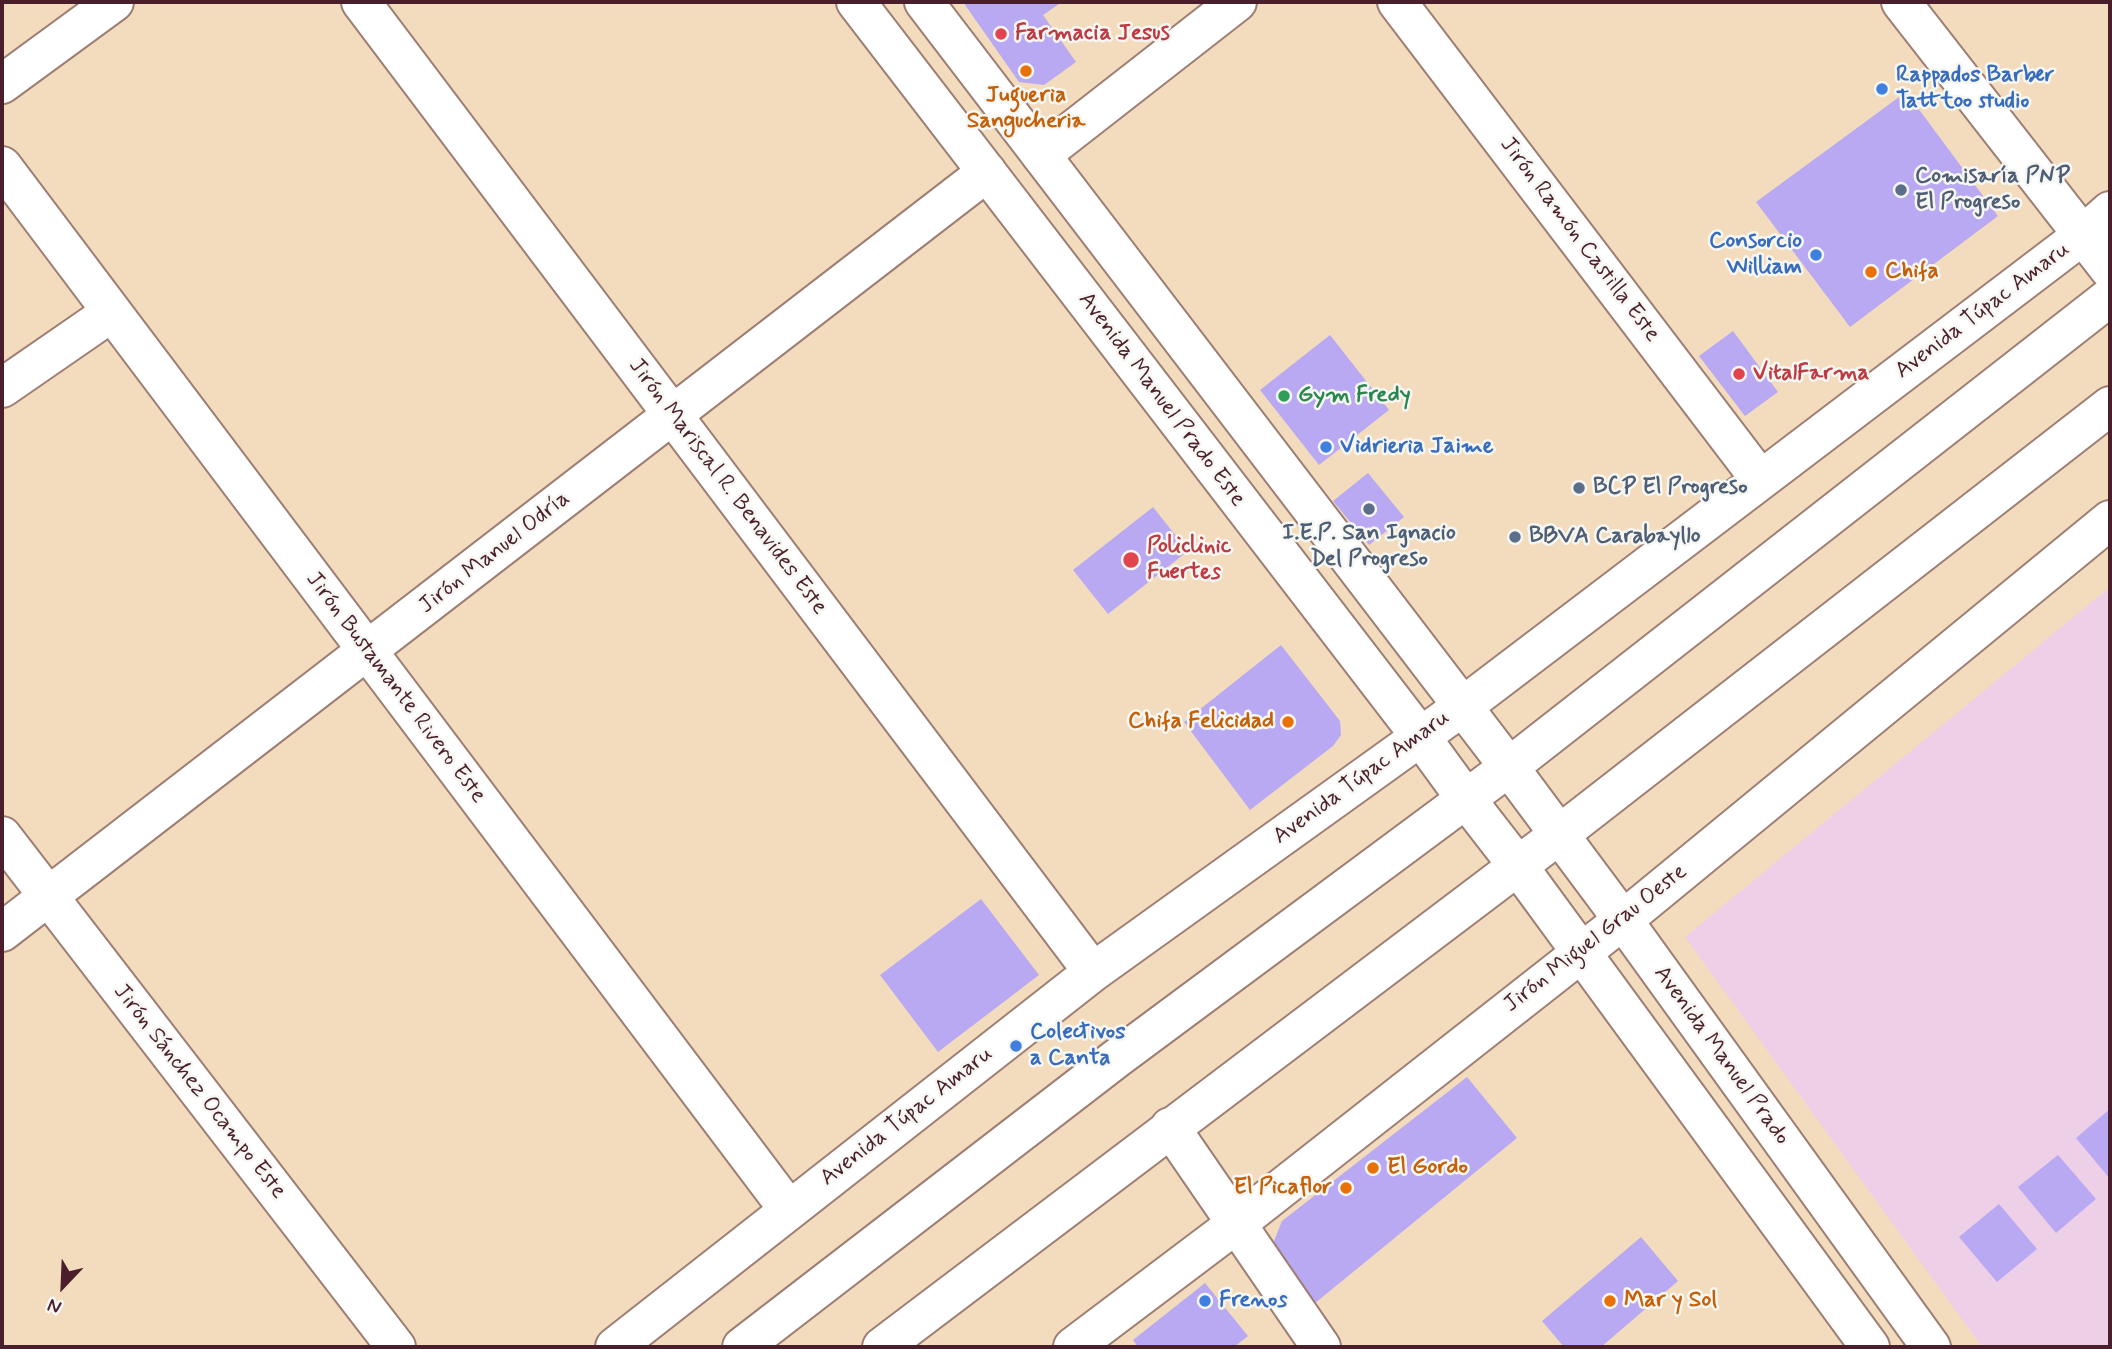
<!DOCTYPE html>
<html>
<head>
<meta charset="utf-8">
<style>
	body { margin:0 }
	#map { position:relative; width:2112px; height:1349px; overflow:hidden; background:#f2dcbd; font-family:Mynerve,sans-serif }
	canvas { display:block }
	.frame { position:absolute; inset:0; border:4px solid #4a1f2b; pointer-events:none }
	.north { position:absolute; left:28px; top:1251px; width:70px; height:70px; -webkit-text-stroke:5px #f6f6f2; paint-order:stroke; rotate:203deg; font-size:19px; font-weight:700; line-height:28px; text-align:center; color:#4a1f2b }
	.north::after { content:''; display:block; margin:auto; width:24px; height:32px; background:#4a1f2b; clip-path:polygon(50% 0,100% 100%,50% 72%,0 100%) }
</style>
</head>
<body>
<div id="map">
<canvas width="2112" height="1349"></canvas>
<div class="frame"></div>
<div class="north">N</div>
</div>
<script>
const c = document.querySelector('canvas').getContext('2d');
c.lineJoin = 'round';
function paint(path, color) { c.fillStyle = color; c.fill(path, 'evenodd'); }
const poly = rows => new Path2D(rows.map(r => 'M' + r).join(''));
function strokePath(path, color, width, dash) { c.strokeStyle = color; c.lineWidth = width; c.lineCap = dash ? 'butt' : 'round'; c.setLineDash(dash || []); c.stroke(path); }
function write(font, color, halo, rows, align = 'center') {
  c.font = font + ' Mynerve,sans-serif'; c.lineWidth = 5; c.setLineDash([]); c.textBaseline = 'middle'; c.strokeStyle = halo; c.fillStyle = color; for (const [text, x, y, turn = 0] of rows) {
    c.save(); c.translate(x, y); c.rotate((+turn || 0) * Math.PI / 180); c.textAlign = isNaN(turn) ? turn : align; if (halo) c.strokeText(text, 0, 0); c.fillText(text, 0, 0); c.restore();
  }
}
const built = poly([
	[2110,587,2110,1347,1982,1347,1685,937]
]);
const building = poly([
	[963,2,1062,2,1043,15,1076,62,1044,85,1019,82],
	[1906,92,1998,216,1850,327,1756,202],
	[1733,331,1778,392,1745,416,1699,356],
	[1330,335,1389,410,1319,465,1260,390],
	[1368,473,1404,517,1369,545,1333,501],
	[1153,507,1188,551,1108,614,1073,570],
	[1281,645,1340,721,1341,735,1333,746,1250,810,1184,722],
	[981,899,1039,975,938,1052,880,975],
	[1467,1077,1517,1138,1309,1308,1272,1246,1282,1221],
	[2110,1109,2110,1179,2076,1138],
	[2058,1155,2096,1199,2056,1233,2018,1187],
	[1999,1204,2037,1249,1997,1282,1959,1237],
	[1641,1237,1678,1281,1601,1347,1564,1347,1542,1321],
	[1205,1283,1248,1336,1234,1347,1138,1347,1133,1340]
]);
const minor = poly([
	[361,2,1093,972],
	[1397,2,1760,479],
	[1901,2,2110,270],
	[2,84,114,2],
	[1041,155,1237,2],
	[2,166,789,1210],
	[2,388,112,312],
	[2,836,396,1347],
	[2,932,987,172],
	[1170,1127,1321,1347],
	[615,1347,1093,972,1462,707,2083,235,2110,211],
	[1073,1347,1236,1224,1623,920,2110,520]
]);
const tertiary = poly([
	[856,2,1420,736,1466,799],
	[924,2,1509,767]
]);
const secondary = poly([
	[1509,767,1623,920,1931,1347],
	[1466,799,1518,866,1870,1347]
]);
const trunk = poly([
	[742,1347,1117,1058,1509,767,2110,297],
	[882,1347,1560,834,2110,406]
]);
const markers = [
	[1001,34,7,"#e0444e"],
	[1026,71,7,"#e8710a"],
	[1882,89,7,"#3f7fe0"],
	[1901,190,7,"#5c6f8a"],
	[1816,255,7,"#3f7fe0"],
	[1871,272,7,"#e8710a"],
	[1739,374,7,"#e0444e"],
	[1284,396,7,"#2e9e5b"],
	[1326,447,7,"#3f7fe0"],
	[1579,488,7,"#5c6f8a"],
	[1369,509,7,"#5c6f8a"],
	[1515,537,7,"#5c6f8a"],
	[1131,560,9,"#e0444e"],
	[1288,722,7,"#e8710a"],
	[1016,1046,7,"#3f7fe0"],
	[1373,1168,7,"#e8710a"],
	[1346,1188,7,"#e8710a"],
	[1205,1301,7,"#3f7fe0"],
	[1610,1301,7,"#e8710a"]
];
const healthNames = [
	["Farmacia Jesus",1015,34],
	["VitalFarma",1753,374],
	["Policlinic",1147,547],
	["Fuertes",1147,573]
];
const shopNames = [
	["Rappados Barber",1896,76],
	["Tatttoo studio",1896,102],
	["Consorcio",1802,242,"right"],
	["William",1802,268,"right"],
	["Vidrieria Jaime",1340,447],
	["Colectivos",1030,1033],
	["a Canta",1030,1059],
	["Frenos",1219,1301]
];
const foodNames = [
	["Jugueria",1026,96,"center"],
	["Sangucheria",1026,122,"center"],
	["Chifa",1885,272],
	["Chifa Felicidad",1274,722,"right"],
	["El Gordo",1387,1168],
	["El Picaflor",1332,1188,"right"],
	["Mar y Sol",1624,1301]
];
const serviceNames = [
	["Comisaría PNP",1915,177],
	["El Progreso",1915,203],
	["BCP El Progreso",1593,488],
	["I.E.P. San Ignacio",1369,534,"center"],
	["Del Progreso",1369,560,"center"],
	["BBVA Carabayllo",1529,537]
];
const streetNames = [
	["Jirón Ramón Castilla Este",1579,240,53],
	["Avenida Túpac Amaru",1983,311,-37],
	["Avenida Manuel Prado Este",1161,400,53],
	["Jirón Mariscal R. Benavides Este",727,487,53],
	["Jirón Manuel Odría",495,553,-38],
	["Jirón Bustamante Rivero Este",395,688,53],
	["Avenida Túpac Amaru",1362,778,-36],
	["Jirón Miguel Grau Oeste",1596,939,-38],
	["Avenida Manuel Prado",1721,1056,54],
	["Jirón Sánchez Ocampo Este",199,1092,52],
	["Avenida Túpac Amaru",907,1117,-38]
];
const leisureNames = [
	["Gym Fredy",1298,396]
];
paint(built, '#edd0e8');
paint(building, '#b8a9f2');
strokePath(minor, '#9e7e74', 42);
strokePath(tertiary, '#9e7e74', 42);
strokePath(secondary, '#9e7e74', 42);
strokePath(trunk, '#9e7e74', 42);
strokePath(minor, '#fff', 38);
strokePath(tertiary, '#fff', 38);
strokePath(secondary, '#fff', 38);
strokePath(trunk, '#fff', 38);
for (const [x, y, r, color] of markers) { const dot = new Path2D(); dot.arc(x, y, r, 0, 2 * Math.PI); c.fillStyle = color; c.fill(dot); strokePath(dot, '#f6f6f2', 2.5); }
write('bold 23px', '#be3a42', '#f6f6f2', healthNames, 'left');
write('bold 23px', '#366cbe', '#f6f6f2', shopNames, 'left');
write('bold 23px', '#c56008', '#f6f6f2', foodNames, 'left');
write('bold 23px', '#4e5e75', '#f6f6f2', serviceNames, 'left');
write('23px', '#4a1f2b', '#f6f6f2', streetNames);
write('bold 23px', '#27864d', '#f6f6f2', leisureNames, 'left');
</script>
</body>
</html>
